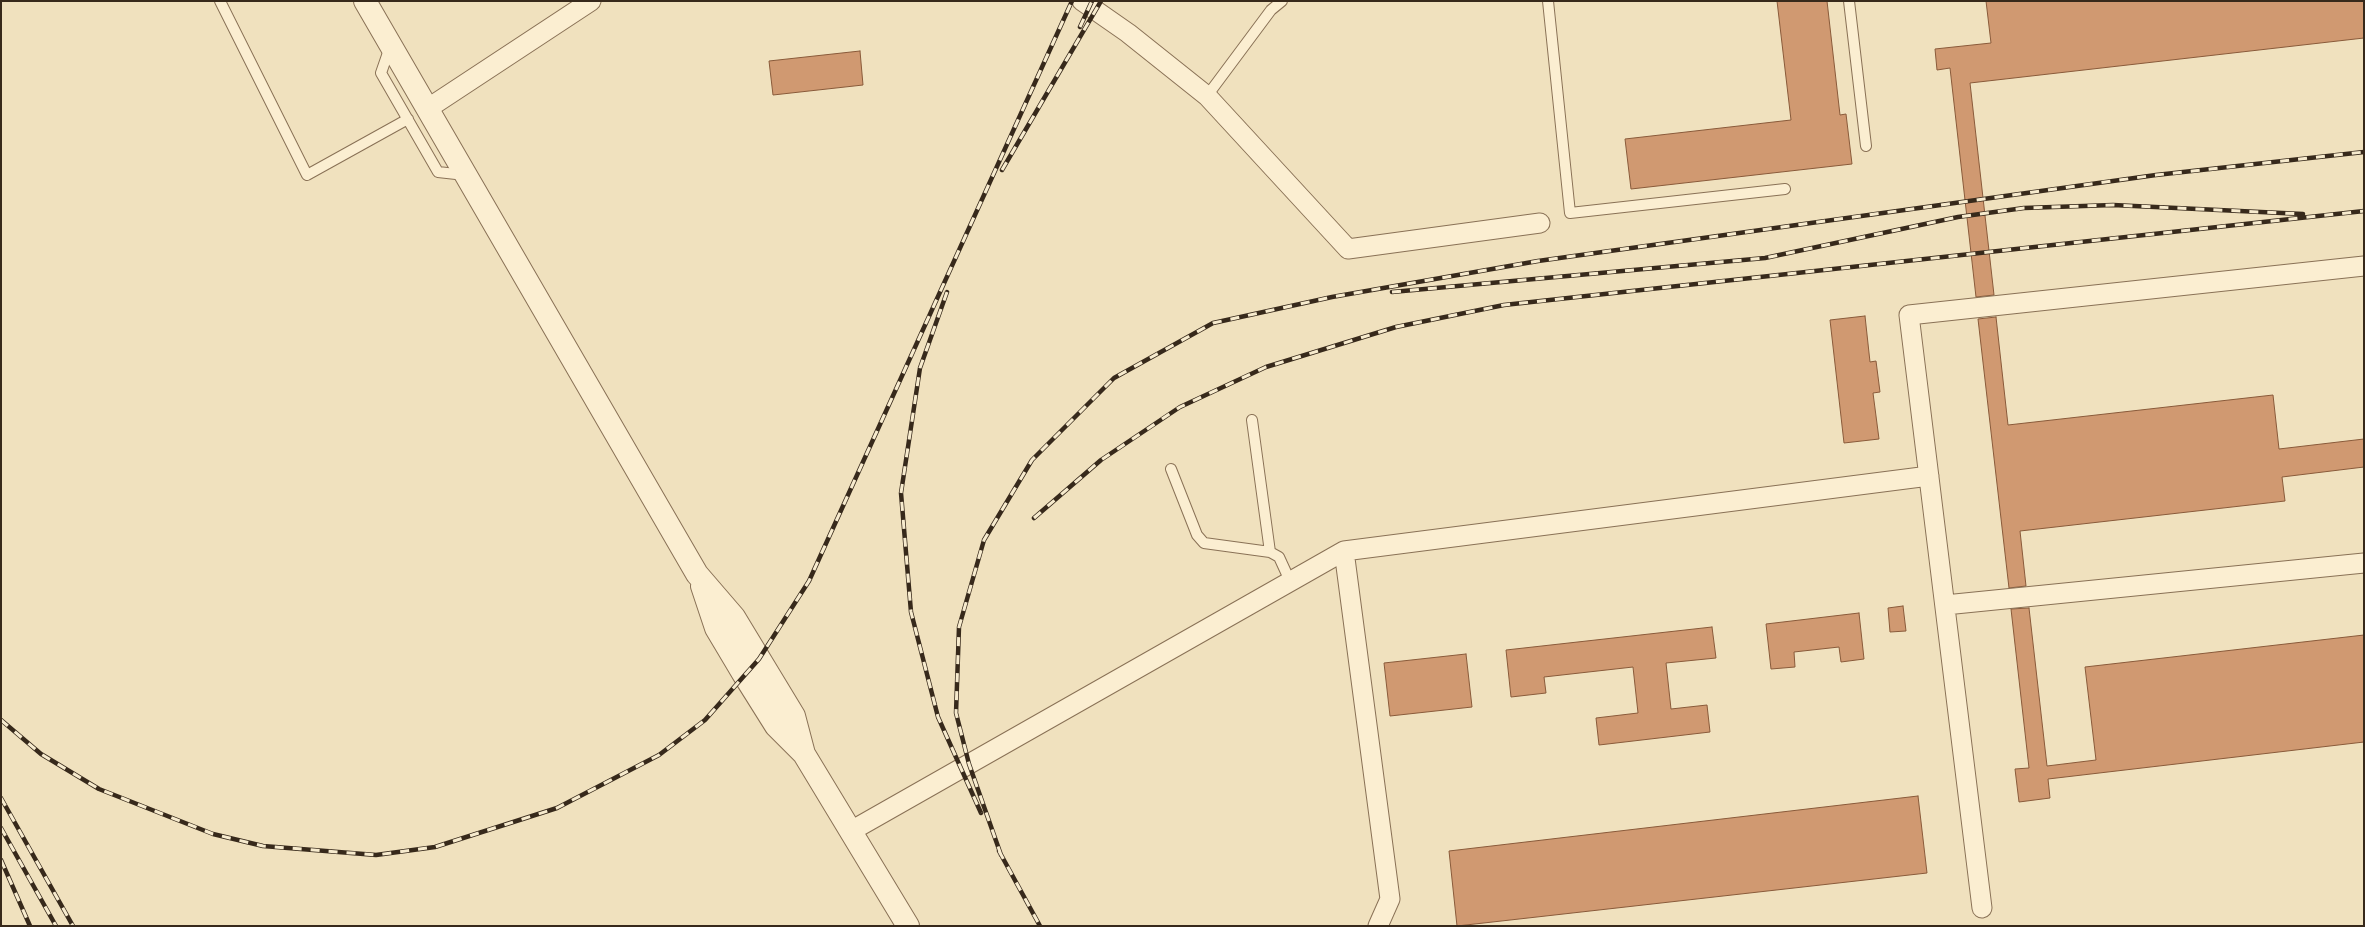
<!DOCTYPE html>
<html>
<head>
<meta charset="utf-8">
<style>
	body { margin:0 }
	#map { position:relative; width:2365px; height:927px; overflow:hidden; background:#f0e1be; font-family:Bitter,serif }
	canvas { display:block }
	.frame { position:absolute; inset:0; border:2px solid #37291b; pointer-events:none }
</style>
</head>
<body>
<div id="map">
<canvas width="2365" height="927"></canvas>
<div class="frame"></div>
</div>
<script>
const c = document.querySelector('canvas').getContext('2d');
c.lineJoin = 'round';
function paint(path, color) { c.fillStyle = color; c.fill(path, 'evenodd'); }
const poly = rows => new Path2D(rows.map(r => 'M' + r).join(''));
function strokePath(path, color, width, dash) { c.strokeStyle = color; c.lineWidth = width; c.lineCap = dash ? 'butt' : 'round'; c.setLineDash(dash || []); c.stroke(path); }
const building = poly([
	[1777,1,1827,1,1840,115,1846,114,1852,164,1631,189,1625,139,1791,120,1777,1],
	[1986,1,2364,1,2364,38,1970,83,1994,295,1976,297,1950,68,1937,70,1935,49,1991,43,1986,1],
	[860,51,863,85,773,95,769,61,860,51],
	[1865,316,1870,362,1876,361,1880,392,1873,393,1879,439,1844,443,1830,320,1865,316],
	[1996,317,2008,425,2273,395,2279,449,2364,439,2364,467,2282,477,2285,501,2020,531,2026,586,2009,588,1978,319,1996,317],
	[1903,606,1906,631,1890,632,1888,608,1903,606],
	[2029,608,2047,766,2096,760,2085,667,2364,635,2364,742,2048,779,2050,798,2019,802,2015,769,2029,768,2011,609,2029,608],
	[1859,613,1864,659,1841,662,1839,647,1794,652,1795,667,1771,669,1766,624,1859,613],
	[1712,627,1716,658,1666,663,1671,709,1707,705,1710,732,1599,745,1596,718,1638,713,1633,667,1544,677,1546,693,1511,697,1506,650,1712,627],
	[1466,654,1472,707,1390,716,1384,663,1466,654],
	[1918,796,1927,873,1457,926,1449,851,1918,796]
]);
const service = poly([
	[220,1,307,175,408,119],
	[1548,1,1570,213,1785,189],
	[1849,1,1866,146],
	[390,47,381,73,438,172,465,175],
	[1207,96,1271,10,1282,1],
	[1252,420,1270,552],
	[1171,469,1197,535,1204,543,1270,552,1279,557,1290,581]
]);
const minor = poly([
	[1082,1,1128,33,1207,96,1348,249,1540,223],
	[427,109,591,1],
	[1344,551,1390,899,1378,926],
	[1945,605,2364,563],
	[851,831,1344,551,1929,476],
	[1982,908,1909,315,2364,266]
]);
const tertiary = poly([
	[365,1,697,574,734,617,794,716,804,754],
	[702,586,716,628,744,675,776,726,804,754,908,926]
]);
const rail = poly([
	[1080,27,1092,1],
	[1002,170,1101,1],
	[947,292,920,368,901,493,911,612,938,717,981,813],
	[1392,292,1765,258,1958,217,2024,208,2113,205,2303,214],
	[1034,518,1101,460,1180,407,1266,367,1396,327,1504,305,2364,211],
	[1,720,41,754,99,789,213,834,263,846,376,855,435,847,557,808,659,755,705,720,759,659,809,581,1072,1],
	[1,798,73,926],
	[1,828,56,926],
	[999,851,1040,926],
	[1001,855,969,764,956,713,959,627,984,540,1032,460,1114,378,1213,323,1332,297,1538,261,2156,175,2364,152],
	[1,860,30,926]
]);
paint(building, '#d09971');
strokePath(building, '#895a3a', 1);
strokePath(service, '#897156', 12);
strokePath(minor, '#897156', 21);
strokePath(tertiary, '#897156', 24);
strokePath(service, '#fbeed1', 10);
strokePath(minor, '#fbeed1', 19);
strokePath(tertiary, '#fbeed1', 22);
strokePath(rail, '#37291b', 4.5);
strokePath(rail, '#f7ebce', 3, [9]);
</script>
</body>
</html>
